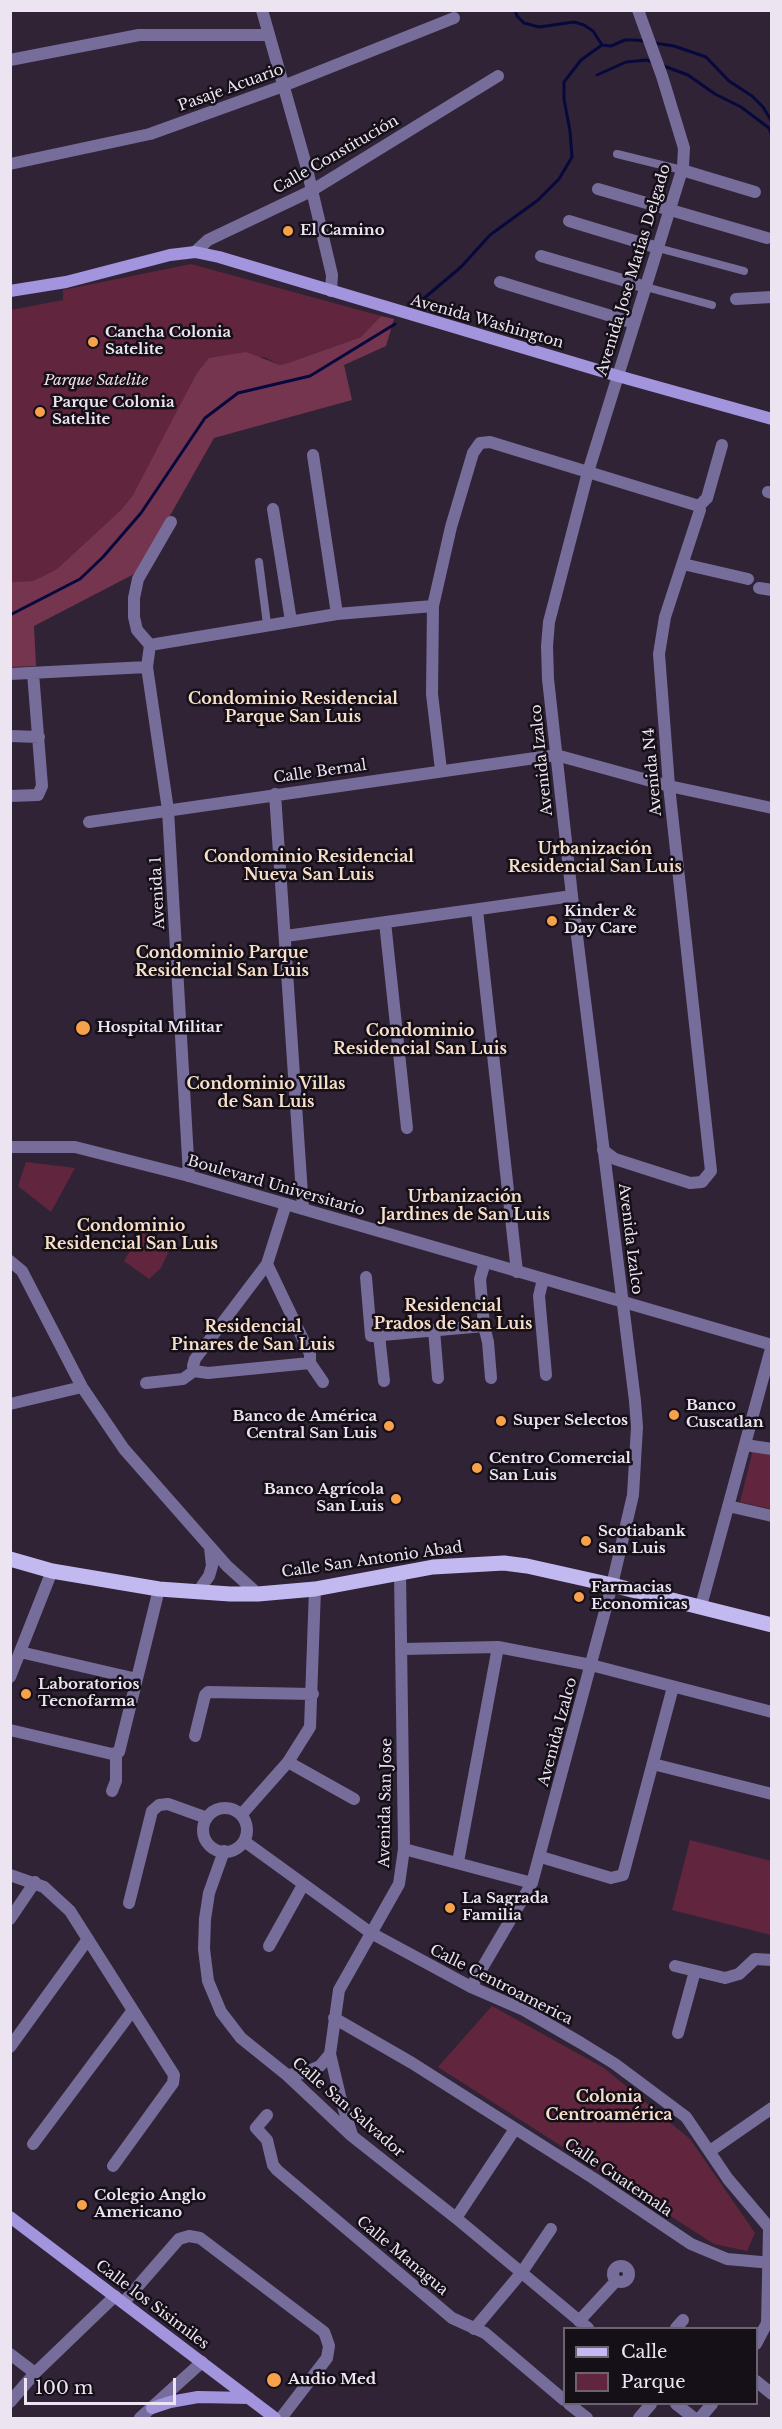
<!DOCTYPE html>
<html>
<head>
<meta charset="utf-8">
<style>
	body { margin:0 }
	#map { position:relative; width:782px; height:2429px; overflow:hidden; background:#302336; font-family:"Libre Baskerville",serif }
	canvas { display:block }
	.frame { position:absolute; inset:0; border:12px solid #ece4f1; pointer-events:none }
	.legend { position:absolute; left:563px; top:2327px; width:195px; height:78px; box-sizing:border-box; background:#150f18; border:2px solid #6b646f; margin:0; padding:8px 10px; list-style:none; font-size:18px; color:#ece4f1 }
	.legend li { display:flex; align-items:center; gap:12px; height:30px }
	.legend b { width:30px; border:2px solid #6b646f }
	.scale { position:absolute; left:24px; top:2378px; width:152px; height:27px; box-sizing:border-box; border:3px solid #ece4f1; border-top:0; padding-left:8px; font-size:18px; line-height:21px; white-space:nowrap; color:#ece4f1; -webkit-text-stroke:4px #150f18; paint-order:stroke }
</style>
</head>
<body>
<div id="map">
<canvas width="782" height="2429"></canvas>
<div class="frame"></div>
<ul class="legend">
<li><b style="height:8px;background:#c3b9f1"></b>Calle</li>
<li><b style="height:16px;background:#61263d"></b>Parque</li>
</ul>
<div class="scale">100 m</div>
</div>
<script>
const c = document.querySelector('canvas').getContext('2d');
c.lineJoin = 'round';
function paint(path, color) { c.fillStyle = color; c.fill(path, 'evenodd'); }
const poly = rows => new Path2D(rows.map(r => 'M' + r).join(''));
function strokePath(path, color, width, dash) { c.strokeStyle = color; c.lineWidth = width; c.lineCap = dash ? 'butt' : 'round'; c.setLineDash(dash || []); c.stroke(path); }
function write(font, color, halo, rows, align = 'center') {
  c.font = font + ' "Libre Baskerville",serif'; c.lineWidth = 5; c.setLineDash([]); c.textBaseline = 'middle'; c.strokeStyle = halo; c.fillStyle = color; for (const [text, x, y, turn = 0] of rows) {
    c.save(); c.translate(x, y); c.rotate((+turn || 0) * Math.PI / 180); c.textAlign = isNaN(turn) ? turn : align; if (halo) c.strokeText(text, 0, 0); c.fillText(text, 0, 0); c.restore();
  }
}
const green = poly([
	[191,264,381,316,361,337,288,363,280,365,264,357,204,364,133,495,122,509,57,569,33,581,11,582,11,310,63,300,63,290],
	[26,1162,75,1168,51,1212,18,1186],
	[142,1231,169,1251,161,1268,149,1279,124,1261],
	[753,1450,771,1454,771,1509,740,1502],
	[690,1840,771,1861,771,1935,672,1910],
	[492,2006,604,2068,690,2139,755,2233,747,2251,714,2244,438,2067]
]);
const forest = poly([
	[381,316,394,319,386,346,344,365,352,400,214,438,138,572,34,626,36,666,11,667,10,582,33,581,57,569,122,509,133,495,197,373,209,358,246,352,280,365,288,363,361,337]
]);
const stream = poly([
	[515,10,517,16,524,23,539,27,574,22,584,25,593,31,602,45,611,46,625,40,635,40,644,41],
	[654,43,674,46,706,57,729,81,752,96,763,107,772,122],
	[661,65,688,75,715,94,741,107,769,128,772,136],
	[597,75,626,62,647,60,652,62],
	[422,300,461,267,490,235,538,200,559,179,572,157,570,131,564,99,564,82,581,60,602,45],
	[10,615,80,579,103,557,141,513,205,418,238,393,310,376,395,324]
]);
const pedestrian = poly([
	[617,154,682,170],
	[658,248,744,271],
	[646,287,712,305],
	[259,562,267,624]
]);
const minor = poly([
	[262,10,306,165,332,275,331,291],
	[10,60,139,35,269,35],
	[10,164,150,134,283,86,454,18],
	[682,170,755,192],
	[598,189,767,238],
	[569,221,658,248],
	[195,252,208,240,311,191,498,76],
	[541,256,646,287],
	[500,282,634,323],
	[736,299,772,297],
	[313,455,337,614],
	[768,492,772,493],
	[699,506,707,498,722,445],
	[273,509,291,621],
	[683,564,748,579],
	[759,588,772,590],
	[150,645,147,667,168,810,189,1176],
	[150,645,337,614,433,606],
	[150,645,137,630,134,617,134,598,138,579,171,522],
	[10,674,147,667],
	[10,736,39,737],
	[441,770,432,694,433,606,451,527,473,453,480,443,490,442,699,506],
	[275,794,303,1209],
	[10,796,38,795,42,786,33,673],
	[89,822,556,755,669,786,772,808],
	[477,910,517,1272],
	[385,922,407,1128],
	[286,936,572,896],
	[603,1150,615,1159,690,1183,702,1182,711,1171,669,786,659,654,665,617,700,510,699,506],
	[10,1261,22,1271,82,1387,124,1449,227,1566,258,1594],
	[485,1262,480,1279,484,1326,488,1342,491,1378],
	[267,1264,310,1354,310,1363,323,1382],
	[366,1277,371,1336,484,1326],
	[543,1279,539,1296,546,1375],
	[434,1330,438,1378],
	[379,1335,384,1381],
	[194,1371,193,1366,195,1359,267,1264,286,1204],
	[146,1383,183,1379,194,1371,208,1373,310,1363],
	[10,1404,82,1387],
	[745,1445,772,1449],
	[728,1506,772,1516],
	[197,1593,209,1576,212,1566,210,1547],
	[701,1606,772,1345],
	[403,1649,498,1647,591,1665,772,1712],
	[20,1652,137,1679],
	[10,1677,52,1571],
	[10,1730,112,1754,119,1752,159,1589],
	[195,1736,205,1695,208,1692,313,1694],
	[288,1762,354,1799],
	[653,1764,772,1794],
	[112,1791,116,1781,116,1754],
	'203 1830a22 22 0 1 1 44 0a22 22 0 1 1-44 0Z',
	[241,1815,288,1762,310,1727,315,1589],
	[244,1841,371,1933,471,1987,524,2010,581,2043,615,2064,686,2117,728,2179,772,2231],
	[404,1849,532,1883],
	[224,1851,209,1893,205,1919,204,1949,208,1981,221,2012,241,2038,287,2075,352,2136,456,2218,588,2328],
	[541,1857,611,1878,623,1875,673,1687],
	[458,1862,498,1647],
	[10,1875,44,1887,70,1911,174,2075,173,2083,113,2166],
	[129,1903,152,1811,159,1805,168,1804,207,1818],
	[10,1919,35,1882],
	[269,1946,303,1885],
	[675,1966,725,1978,739,1974,755,1959,772,1960],
	[471,1987,532,1883,612,1585],
	[334,2018,412,2063,593,2178,691,2244,727,2259,772,2263],
	[678,2033,695,1971],
	[10,2047,88,1939],
	[287,2075,304,2073,320,2066,330,2054],
	[267,2115,256,2128,267,2140,273,2165,277,2170,452,2318,485,2333,564,2400],
	[352,2135,341,2100,330,2054,339,1990,399,1884,404,1849,400,1573],
	[33,2144,133,2010],
	[710,2151,772,2108],
	[456,2218,515,2129],
	'613 2274a8 8 0 1 1 16 0a8 8 0 1 1-16 0Z',
	[124,2302,179,2239,189,2236,200,2238,324,2332,326,2337,329,2346,327,2358,281,2418],
	[579,2321,616,2281],
	[676,2328,683,2320],
	[474,2329,522,2272,551,2229],
	[756,2344,767,2323,769,2230],
	[10,2354,35,2373],
	[756,2381,772,2394],
	[10,2402,35,2373,115,2296],
	[569,2404,587,2418],
	[676,2404,694,2418],
	[639,2418,651,2404],
	[700,2418,712,2404]
]);
const tertiary = poly([
	[10,1147,75,1147,189,1176,772,1345],
	[612,1585,633,1495,637,1427,635,1401,572,896,548,679,547,646,549,622,588,472,683,167,684,148,662,76,638,10],
	[140,2418,202,2362]
]);
const secondary = poly([
	[10,291,66,282,170,255,195,252,219,257,618,376,772,419],
	[10,2217,275,2418],
	[152,2408,170,2402,198,2397,249,2398]
]);
const primary = poly([
	[10,1559,52,1571,159,1589,230,1594,258,1594,315,1589,433,1567,504,1563,527,1566,612,1585,772,1625]
]);
const markers = [
	[288,231,6,"#f7a14a"],
	[93,342,6,"#f7a14a"],
	[40,412,6,"#f7a14a"],
	[552,921,6,"#f7a14a"],
	[83,1028,8,"#f7a14a"],
	[674,1415,6,"#f7a14a"],
	[501,1421,6,"#f7a14a"],
	[389,1426,6,"#f7a14a"],
	[477,1468,6,"#f7a14a"],
	[396,1499,6,"#f7a14a"],
	[586,1541,6,"#f7a14a"],
	[579,1597,6,"#f7a14a"],
	[26,1694,6,"#f7a14a"],
	[450,1908,6,"#f7a14a"],
	[82,2205,6,"#f7a14a"],
	[274,2380,8,"#f7a14a"]
];
const streetNames = [
	["Pasaje Acuario",231,88,-20],
	["Calle Constitución",336,155,-30],
	["Avenida Jose Matias Delgado",634,270,-73],
	["Avenida Washington",487,322,16],
	["Avenida Izalco",542,760,-96],
	["Calle Bernal",320,772,-8],
	["Avenida N4",653,772,-95],
	["Avenida 1",158,893,-93],
	["Boulevard Universitario",276,1186,16],
	["Avenida Izalco",630,1239,83],
	["Calle San Antonio Abad",372,1560,-8],
	["Avenida Izalco",558,1732,-75],
	["Avenida San Jose",386,1803,-89],
	["Calle Centroamerica",501,1985,27],
	["Calle San Salvador",348,2108,41],
	["Calle Guatemala",618,2178,34],
	["Calle Managua",402,2256,40],
	["Calle los Sisimiles",152,2305,37]
];
const poiNames = [
	["El Camino",300,231],
	["Cancha Colonia",105,333],
	["Satelite",105,350],
	["Parque Colonia",52,403],
	["Satelite",52,420],
	["Kinder &",564,912],
	["Day Care",564,929],
	["Hospital Militar",97,1028],
	["Banco",686,1406],
	["Cuscatlan",686,1423],
	["Banco de América",377,1417,"right"],
	["Central San Luis",377,1434,"right"],
	["Super Selectos",513,1421],
	["Centro Comercial",489,1459],
	["San Luis",489,1476],
	["Banco Agrícola",384,1490,"right"],
	["San Luis",384,1507,"right"],
	["Scotiabank",598,1532],
	["San Luis",598,1549],
	["Farmacias",591,1588],
	["Economicas",591,1605],
	["Laboratorios",38,1685],
	["Tecnofarma",38,1702],
	["La Sagrada",462,1899],
	["Familia",462,1916],
	["Colegio Anglo",94,2196],
	["Americano",94,2213],
	["Audio Med",288,2380]
];
const parkNames = [
	["Parque Satelite",96,381]
];
const neighbourhoodNames = [
	["Condominio Residencial",293,699],
	["Parque San Luis",293,717],
	["Urbanización",595,849],
	["Residencial San Luis",595,867],
	["Condominio Residencial",309,857],
	["Nueva San Luis",309,875],
	["Condominio Parque",222,953],
	["Residencial San Luis",222,971],
	["Condominio",420,1031],
	["Residencial San Luis",420,1049],
	["Condominio Villas",266,1084],
	["de San Luis",266,1102],
	["Urbanización",465,1197],
	["Jardines de San Luis",465,1215],
	["Condominio",131,1226],
	["Residencial San Luis",131,1244],
	["Residencial",453,1306],
	["Prados de San Luis",453,1324],
	["Residencial",253,1327],
	["Pinares de San Luis",253,1345],
	["Colonia",609,2097],
	["Centroamérica",609,2115]
];
paint(green, '#61263d');
paint(forest, '#76354e');
strokePath(stream, '#07093d', 3);
strokePath(pedestrian, '#766d9b', 8);
strokePath(minor, '#766d9b', 12);
strokePath(tertiary, '#766d9b', 12);
strokePath(secondary, '#a294dd', 12);
strokePath(primary, '#c3b9f1', 15);
for (const [x, y, r, color] of markers) { const dot = new Path2D(); dot.arc(x, y, r, 0, 2 * Math.PI); c.fillStyle = color; c.fill(dot); strokePath(dot, '#150f18', 2); }
write('15px', '#ece4f1', '#150f18', streetNames);
write('bold 15px', '#ece4f1', '#150f18', poiNames, 'left');
write('italic 15px', '#f1dce2', '#150f18', parkNames);
write('bold 16px', '#f8dfc9', '#150f18', neighbourhoodNames);
</script>
</body>
</html>
